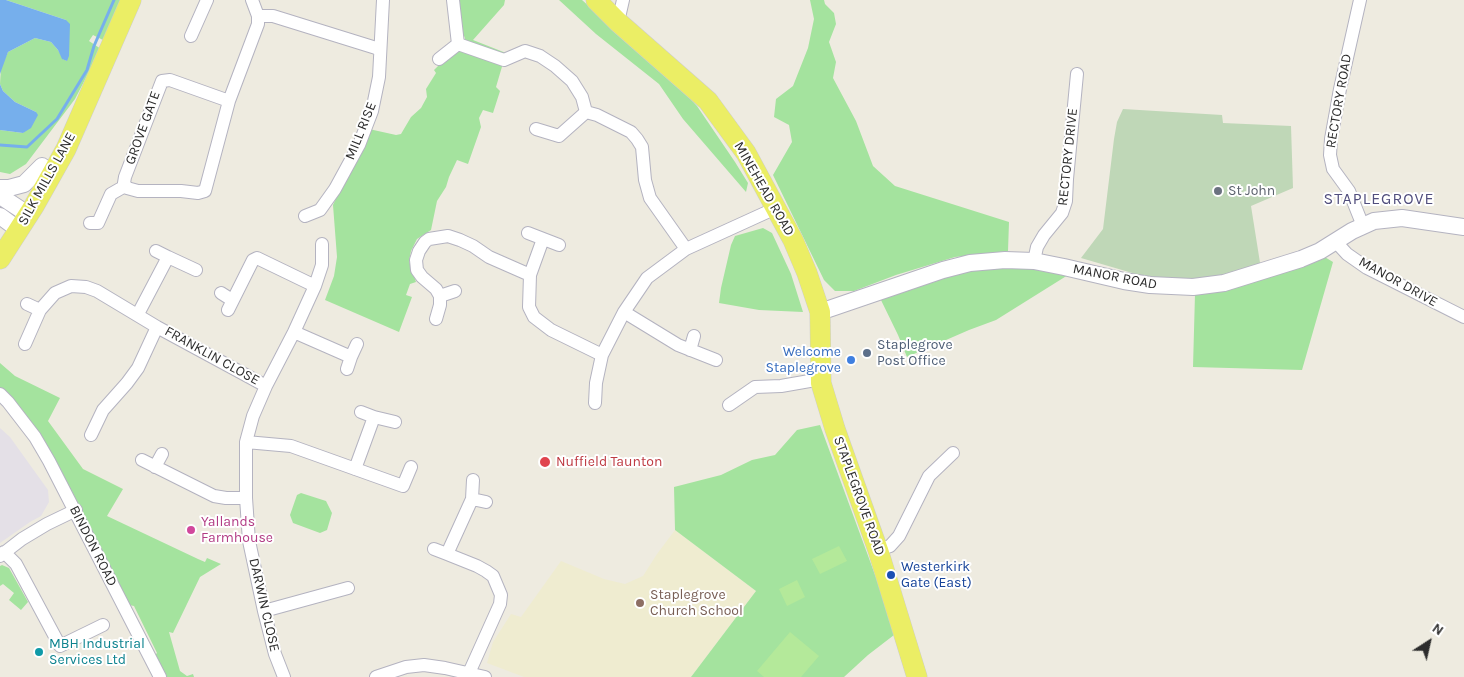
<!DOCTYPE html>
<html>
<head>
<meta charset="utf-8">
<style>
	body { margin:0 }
	#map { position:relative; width:1464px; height:677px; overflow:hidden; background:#eeebe0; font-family:Karla,sans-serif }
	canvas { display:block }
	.north { position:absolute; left:1404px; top:617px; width:50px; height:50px; -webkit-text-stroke:4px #fff; paint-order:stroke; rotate:35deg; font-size:14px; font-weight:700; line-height:20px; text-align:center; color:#2d2d2d }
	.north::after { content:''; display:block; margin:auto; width:18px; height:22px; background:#2d2d2d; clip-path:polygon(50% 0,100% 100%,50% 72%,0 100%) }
</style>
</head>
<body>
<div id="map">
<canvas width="1464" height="677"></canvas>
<div class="north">N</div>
</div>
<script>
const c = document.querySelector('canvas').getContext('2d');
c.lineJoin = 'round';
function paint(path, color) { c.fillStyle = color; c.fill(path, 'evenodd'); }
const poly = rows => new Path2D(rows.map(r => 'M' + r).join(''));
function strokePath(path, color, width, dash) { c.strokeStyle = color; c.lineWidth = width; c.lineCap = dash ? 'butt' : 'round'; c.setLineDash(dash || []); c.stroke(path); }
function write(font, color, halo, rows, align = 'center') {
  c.font = font + ' Karla,sans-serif'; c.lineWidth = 4; c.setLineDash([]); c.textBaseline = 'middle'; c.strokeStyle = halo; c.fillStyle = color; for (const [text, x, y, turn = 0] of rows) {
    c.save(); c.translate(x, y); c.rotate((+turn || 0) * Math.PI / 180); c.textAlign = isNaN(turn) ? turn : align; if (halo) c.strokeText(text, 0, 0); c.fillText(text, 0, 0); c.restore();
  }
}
const industrial = poly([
	[0,428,10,437,48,490,49,502,41,516,30,522,0,543]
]);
const education = poly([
	[675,530,756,591,691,677,524,677,487,663,493,642,511,614,521,617,561,561,604,579,625,584,643,576,657,554]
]);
const green = poly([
	[6,0,122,0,103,40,93,35,89,41,101,49,75,99,26,164,10,174,0,172,0,130,23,133,36,112,15,102,3,91,0,84,1,67,8,52,35,38,51,42,58,50,63,59,67,61,66,20],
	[459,0,505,0,504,5,473,40,506,53,496,87,500,91,493,113,483,110,479,118,481,127,468,164,457,160,449,177,446,187,437,201,431,230,417,239,411,251,409,261,416,282,410,284,406,295,412,297,399,332,325,300,334,276,337,257,333,205,369,129,396,135,401,134,411,117,421,108,427,97,426,89,436,73,434,70,448,56,462,49,465,38,463,34],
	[559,0,582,0,676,83,697,106,735,162,748,183,746,192,683,119,659,84,596,34],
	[810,0,824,0,825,4,834,13,836,24,829,42,836,62,833,78,856,121,873,166,895,186,1009,222,1008,251,955,257,896,275,854,291,835,291,824,280,773,175,792,142,789,125,774,117,776,99,793,86,808,48,814,19],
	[763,228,772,233,791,274,803,312,759,310,719,303,721,288,731,245,735,236],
	[1323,256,1333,262,1302,370,1193,367,1195,294,1218,292],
	[1026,265,1068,275,996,320,969,330,907,357,898,335,880,298,966,268],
	[0,363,15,376,60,398,48,421,83,469,123,489,107,516,198,559,205,562,207,558,221,564,200,577,173,633,169,632,180,671,187,676,193,674,194,677,165,677,154,656,157,653,134,606,129,605,59,468,0,390],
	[820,425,881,591,894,635,868,655,844,677,691,677,756,591,675,530,674,487,721,475,752,460,775,455,797,430],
	[301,493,326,501,332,513,327,530,320,533,293,523,290,515,297,495],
	[2,565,9,568,28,602,21,610,9,600,14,593,3,584,0,586,0,566]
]);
const cemetery = poly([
	[1123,109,1222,115,1223,123,1291,126,1293,188,1251,206,1261,269,1208,279,1146,277,1081,258,1103,229,1114,139,1117,122]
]);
const pitch = poly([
	[839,546,847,561,820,574,812,559],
	[797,580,805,597,787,606,779,589],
	[790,632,819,656,801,677,764,677,757,671]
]);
const water = poly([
	[0,0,6,0,66,20,70,24,69,56,67,61,62,59,58,50,51,42,35,38,8,52,0,74],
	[0,84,3,91,15,102,36,112,38,115,31,128,23,133,0,130]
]);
const stream = poly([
	[0,145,27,147,57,119,87,70,94,46,114,0]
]);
const minor = poly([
	[453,0,458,44,504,60,525,51,540,56,555,66,572,81,582,97,586,112,597,115,631,132,637,139,642,147,645,180,650,198,686,249],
	[1360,0,1340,89,1331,139,1330,155,1333,169,1349,191,1363,226],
	[258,16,273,16,376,48,380,51],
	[618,22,623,0],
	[191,36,207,0],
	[439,59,458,44],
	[229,101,170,80,162,81,125,177,124,183,127,188,138,191,181,191,198,193,205,191,229,101,258,24,258,16,252,0],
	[536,129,559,136,586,112],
	[305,216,320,210,335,189,359,145,372,111,379,77,383,0],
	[90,223,98,223,111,194,125,186],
	[528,233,559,245],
	[1336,242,1347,254,1367,268,1464,317],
	[156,251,168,257],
	[1034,261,1037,247,1044,235,1062,213,1066,201,1067,179,1077,74],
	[530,275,543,239],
	[315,286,322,265,322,244],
	[455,291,440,296,436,289,422,277,417,270,416,260,419,251,425,242,429,239,448,236,460,240,473,246,489,257,530,275,529,307,534,317,551,330,602,355],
	[221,293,232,300],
	[27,304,40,310],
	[228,310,253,260,257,258,315,286,294,332,266,386,253,416,246,442,246,498,249,541,264,611,275,654,284,677],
	[624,312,678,345,716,360],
	[138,314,168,257,196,270],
	[436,319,440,305,440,296],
	[294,332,351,357,357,344],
	[25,344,40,310,55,293,71,286,86,287,97,291,157,327,266,386],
	[690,350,694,336],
	[347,369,351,357],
	[0,394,8,402,35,437,49,461,160,677],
	[595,403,596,383,602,355,624,312,647,278,686,249,776,208],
	[729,405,755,387,781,386,821,379],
	[361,412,374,417,395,422],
	[91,435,103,410,127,383,138,368,157,327],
	[246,442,291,446,403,486,411,467],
	[142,460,214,496,226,498,246,498],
	[155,467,162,454],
	[355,469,374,417],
	[472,499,486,502],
	[434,549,447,554,472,499,473,480],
	[878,550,890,546,899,536,929,476,953,453],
	[4,552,16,564,60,646,103,625],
	[447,554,477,566,486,571,493,576,501,595,500,604,469,673],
	[0,556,22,539,47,524,76,510],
	[264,611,348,588],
	[376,677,406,667,424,665,445,668,485,677]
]);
const tertiary = poly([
	[0,188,9,188,24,184,42,166],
	[0,196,29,215],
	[0,216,19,230],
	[820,312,943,270,970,263,1005,260,1034,261,1064,267,1124,281,1150,285,1193,287,1224,283,1301,259,1320,251,1352,231,1374,221,1402,218,1464,227]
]);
const primary = poly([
	[596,0,618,22,708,101,746,153,793,240,807,273,820,312,821,383,835,429,878,550,917,677],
	[0,259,34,206,66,149,131,0]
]);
const markers = [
	[1218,191,5,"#6b7280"],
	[867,353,5,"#5c6f8a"],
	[851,360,5,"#3f7fe0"],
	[545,462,6,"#e0444e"],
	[191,530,5,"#d1479c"],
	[891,575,5,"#1a4fb4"],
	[640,603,5,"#8d6e63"],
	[39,652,5,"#0f9aa8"]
];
const streetNames = [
	["RECTORY ROAD",1339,101,-80],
	["GROVE GATE",143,128,-70],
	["MILL RISE",361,131,-68],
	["RECTORY DRIVE",1068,157,-84],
	["SILK MILLS LANE",47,179,-61],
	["MINEHEAD ROAD",764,189,60],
	["MANOR ROAD",1115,277,11],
	["MANOR DRIVE",1398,282,29],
	["FRANKLIN CLOSE",212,356,29],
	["STAPLEGROVE ROAD",859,496,70],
	["BINDON ROAD",93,546,63],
	["DARWIN CLOSE",264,605,77]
];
const worshipNames = [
	["St John",1228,191]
];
const serviceNames = [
	["Staplegrove",877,345],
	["Post Office",877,361]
];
const shopNames = [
	["Welcome",841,352],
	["Staplegrove",841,368]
];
const healthNames = [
	["Nuffield Taunton",556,462]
];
const hotelNames = [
	["Yallands",201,522],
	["Farmhouse",201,538]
];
const transitNames = [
	["Westerkirk",901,567],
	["Gate (East)",901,583]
];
const educationNames = [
	["Staplegrove",650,595],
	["Church School",650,611]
];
const cultureNames = [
	["MBH Industrial",49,644],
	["Services Ltd",49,660]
];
const quarterNames = [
	["STAPLEGROVE",1379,199]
];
paint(industrial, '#e4e0e7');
paint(education, '#efecd0');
paint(green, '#a4e39e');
paint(cemetery, '#bfd7b7');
paint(pitch, '#b4e99a');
paint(water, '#76afec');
strokePath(stream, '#76afec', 3);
strokePath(minor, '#b4b3c0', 14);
strokePath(tertiary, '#b4b3c0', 18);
strokePath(primary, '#cdcdcd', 21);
strokePath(minor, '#fff', 12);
strokePath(tertiary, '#fff', 16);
strokePath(primary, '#ebee65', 20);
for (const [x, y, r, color] of markers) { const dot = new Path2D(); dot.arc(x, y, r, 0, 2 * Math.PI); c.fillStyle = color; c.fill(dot); strokePath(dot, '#fff', 2); }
write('14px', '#2d2d2d', '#fff', streetNames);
write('14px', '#5b616d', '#fff', worshipNames, 'left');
write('14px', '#4e5e75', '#fff', serviceNames, 'left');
write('14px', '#366cbe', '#fff', shopNames, 'right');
write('14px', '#be3a42', '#fff', healthNames, 'left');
write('14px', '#b23c85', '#fff', hotelNames, 'left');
write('14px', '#164399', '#fff', transitNames, 'left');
write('14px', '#785e54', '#fff', educationNames, 'left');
write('14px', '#0d838f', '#fff', cultureNames, 'left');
c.letterSpacing = '1px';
write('16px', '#514e7d', '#fff', quarterNames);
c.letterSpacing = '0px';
</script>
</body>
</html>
